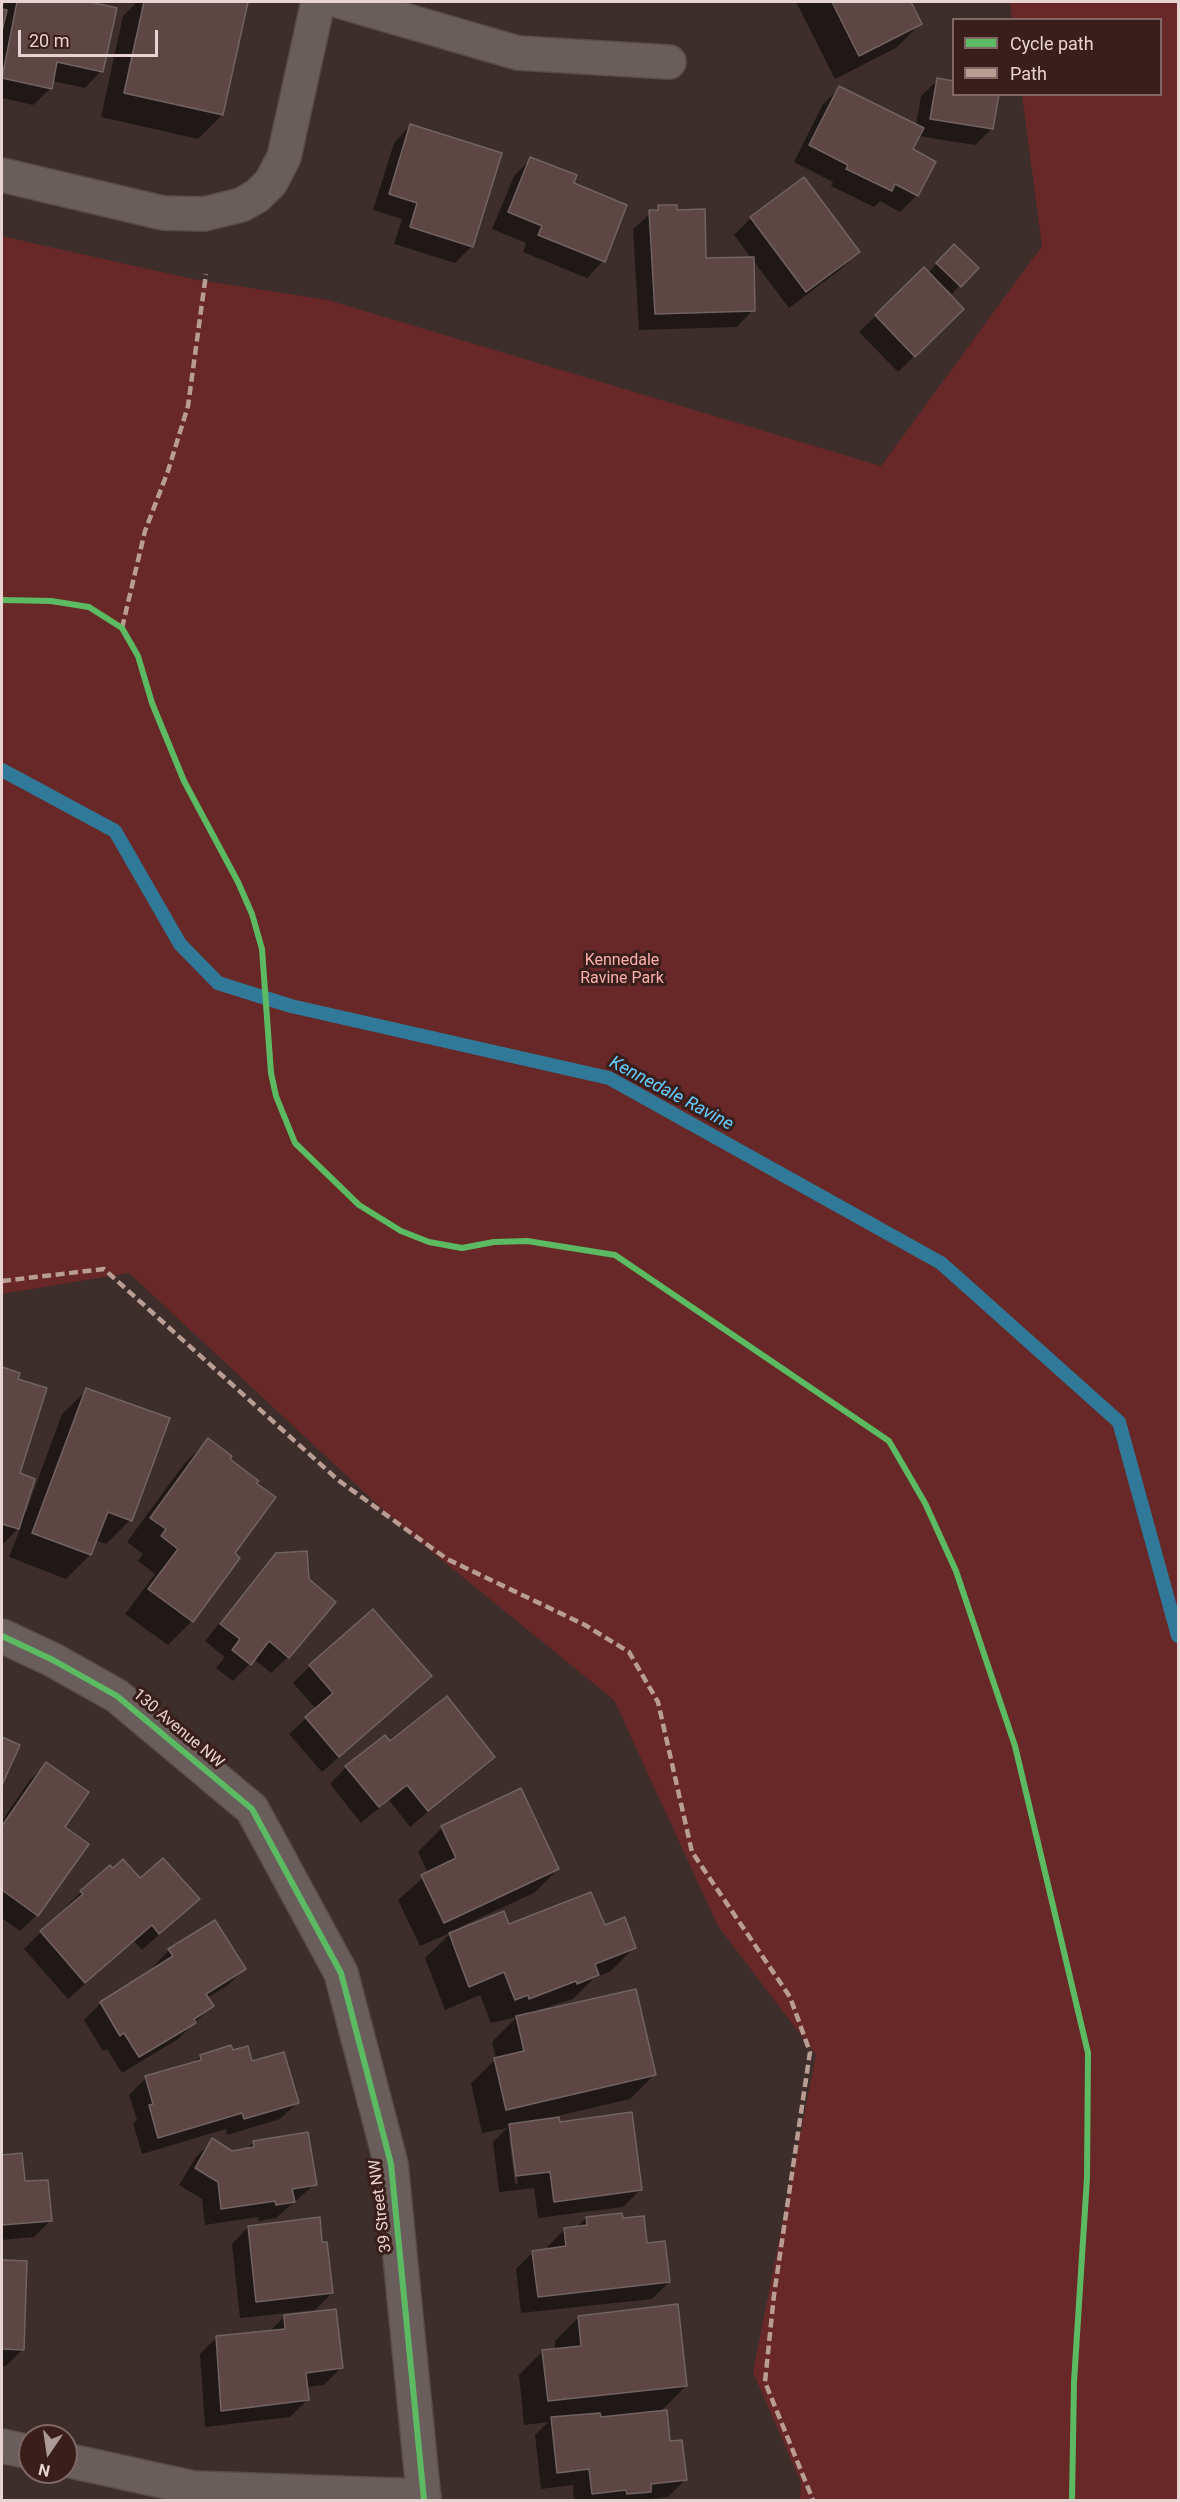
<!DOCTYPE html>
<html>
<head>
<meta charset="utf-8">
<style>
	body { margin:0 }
	#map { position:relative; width:1180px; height:2502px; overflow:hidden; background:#3d2e2c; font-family:Roboto,sans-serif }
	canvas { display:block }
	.frame { position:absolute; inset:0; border:3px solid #e7d4d2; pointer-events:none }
	.legend { position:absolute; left:952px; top:18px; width:210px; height:78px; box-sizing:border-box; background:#391e1c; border:2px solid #7f6765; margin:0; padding:8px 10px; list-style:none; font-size:18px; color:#e7d4d2 }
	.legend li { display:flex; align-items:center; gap:12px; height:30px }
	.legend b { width:30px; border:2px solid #7f6765 }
	.north { position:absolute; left:18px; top:2424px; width:60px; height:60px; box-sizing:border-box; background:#391e1c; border:2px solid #7f6765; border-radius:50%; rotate:193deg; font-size:16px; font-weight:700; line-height:24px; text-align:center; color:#e7d4d2 }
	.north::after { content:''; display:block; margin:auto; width:21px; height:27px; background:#ac9a98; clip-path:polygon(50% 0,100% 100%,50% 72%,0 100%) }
	.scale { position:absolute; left:18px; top:30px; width:140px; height:27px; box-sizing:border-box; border:3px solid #e7d4d2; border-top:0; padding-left:8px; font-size:18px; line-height:21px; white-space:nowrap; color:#e7d4d2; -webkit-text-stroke:4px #391e1c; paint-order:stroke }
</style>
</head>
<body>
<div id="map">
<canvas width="1180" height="2502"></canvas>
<div class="frame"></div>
<ul class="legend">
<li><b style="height:8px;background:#5cba63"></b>Cycle path</li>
<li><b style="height:8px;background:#b99d93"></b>Path</li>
</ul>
<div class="north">N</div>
<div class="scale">20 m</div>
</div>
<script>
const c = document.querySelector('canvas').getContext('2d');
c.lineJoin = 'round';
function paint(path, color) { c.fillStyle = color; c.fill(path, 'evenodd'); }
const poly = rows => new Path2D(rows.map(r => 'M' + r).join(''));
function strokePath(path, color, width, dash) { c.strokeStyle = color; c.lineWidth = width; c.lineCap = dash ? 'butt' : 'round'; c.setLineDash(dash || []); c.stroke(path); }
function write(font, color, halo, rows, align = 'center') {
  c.font = font + ' Roboto,sans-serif'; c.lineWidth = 6; c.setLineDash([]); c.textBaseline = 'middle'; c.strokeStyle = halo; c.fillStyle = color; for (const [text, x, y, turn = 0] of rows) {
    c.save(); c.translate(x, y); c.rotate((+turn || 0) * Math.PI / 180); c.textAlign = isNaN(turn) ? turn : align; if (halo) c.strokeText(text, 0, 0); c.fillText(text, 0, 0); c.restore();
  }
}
const green = poly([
	[1010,2,1178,2,1178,2500,800,2500,801,2482,753,2372,816,2055,718,1926,614,1700,406,1531,129,1273,2,1294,2,236,192,279,328,300,881,466,1042,246,1022,95,1160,94,1160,20,1012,19]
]);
const shadow = poly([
	[5,2,83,2,115,9,101,71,85,88,52,81,50,89,33,105,2,98,2,10],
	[137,2,246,2,222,115,198,139,101,117,123,16],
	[796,2,909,2,920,24,896,48,835,79],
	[938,80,992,129,975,145,918,136,911,150,917,195,900,212,880,201,874,207,831,186,833,182,794,162,823,104,840,88,916,125,921,96],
	[410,126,472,246,455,263,394,244,402,219,373,210,394,143],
	[531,159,603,261,587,278,523,252,526,243,492,229,514,176],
	[658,207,676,211,705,260,752,259,734,235,751,218,858,252,841,269,789,308,752,259,753,310,737,327,639,330,633,229],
	[954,246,976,268,952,294,945,287,943,289,962,309,898,372,859,332,924,269,928,273],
	[2,1368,18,1374,18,1474,24,1511,26,1512,62,1414,87,1390,130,1520,106,1544,95,1540,90,1555,66,1579,9,1557,21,1526,2,1545],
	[208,1440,227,1460,233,1554,192,1621,168,1645,125,1614,155,1574,138,1561,143,1554,127,1542,184,1464],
	[277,1555,288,1657,271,1673,254,1659,233,1681,216,1668,225,1657,205,1641,260,1572],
	[310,1666,413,1692,322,1772,289,1734,316,1709,293,1683],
	[2,1739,18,1746,2,1781],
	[390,1743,493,1757,410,1827,389,1800,361,1823,330,1784,346,1767],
	[46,1764,63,1827,37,1915,20,1931,2,1918,2,1821,29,1781],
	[520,1790,558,1869,534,1893,460,1927,461,1930,508,1926,604,1927,635,1947,611,1971,594,1978,573,1999,526,2014,654,2075,630,2099,557,2116,558,2123,640,2190,623,2207,538,2218,534,2188,499,2192,493,2142,507,2128,482,2133,471,2083,496,2059,492,2042,517,2017,491,2023,480,1995,445,2010,425,1958,452,1932,420,1946,398,1900,428,1873,418,1852,442,1828],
	[509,2137,512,2137,518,2184,515,2184],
	[140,1880,181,1915,142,1950,134,1941,68,1999,24,1949,81,1892],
	[169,1950,244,1969,227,1986,207,1998,212,2006,178,2039,122,2073,107,2049,103,2051,84,2020,101,2003,154,1970,153,1967],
	[232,2052,251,2063,297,2103,280,2119,227,2135,226,2129,142,2154,133,2123,137,2120,129,2095,146,2078,192,2064,201,2056],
	[213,2140,231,2152,246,2150,254,2142,315,2184,276,2218,259,2221,258,2217,205,2225,202,2199,179,2185,196,2157],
	[21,2154,24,2183,50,2221,34,2237,2,2240,2,2156],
	[586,2218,622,2220,646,2244,669,2282,652,2299,521,2313,516,2269,533,2252,548,2250,548,2246,564,2230,576,2228],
	[248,2227,321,2244,332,2293,315,2310,240,2318,232,2244],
	[2,2262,25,2262,23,2349,6,2366,2,2366],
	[285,2316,341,2368,324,2385,306,2387,307,2400,290,2417,205,2427,200,2354,217,2337,269,2332],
	[579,2317,686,2386,659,2413,685,2480,668,2497,640,2500,574,2500,573,2485,541,2489,535,2435,548,2422,524,2425,519,2375,543,2351,555,2350,555,2341]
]);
const stream = poly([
	[2,770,115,831,180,944,218,983,291,1006,609,1078,941,1263,1119,1422,1178,1636]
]);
const building = poly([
	[17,2,90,2,117,8,103,72,57,62,52,89,2,78,17,2],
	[144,2,248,2,223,115,124,93,144,2],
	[832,2,911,2,922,24,859,56,832,2],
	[2,9,7,10,2,31,2,9],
	[937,78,954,81,954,94,999,94,993,129,930,119,937,78],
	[839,86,924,128,913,149,936,162,918,196,895,184,892,191,846,169,848,165,809,145,839,86],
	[410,124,502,153,473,247,410,227,417,203,389,194,410,124],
	[530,157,577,175,574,183,627,205,605,262,538,235,542,226,508,212,530,157],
	[804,177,860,252,806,292,750,217,804,177],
	[658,205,677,205,677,210,705,209,706,258,754,257,755,311,655,314,649,210,658,210,658,205],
	[954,244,979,268,961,287,936,263,954,244],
	[924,267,964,309,915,357,875,315,924,267],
	[2,1367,20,1373,18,1379,47,1388,20,1473,35,1479,19,1529,2,1524,2,1367],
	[86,1388,170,1418,132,1521,108,1512,91,1555,32,1533,86,1388],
	[208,1438,232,1456,230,1459,259,1481,256,1483,276,1497,235,1553,240,1558,193,1622,148,1589,178,1549,161,1536,166,1529,150,1518,208,1438],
	[307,1551,309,1579,336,1602,289,1658,269,1641,251,1665,232,1650,240,1639,220,1624,276,1553,307,1551],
	[373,1609,432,1676,339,1757,305,1717,333,1693,309,1665,373,1609],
	[447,1696,495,1757,428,1811,407,1785,379,1807,345,1766,385,1735,390,1741,447,1696],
	[2,1737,20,1745,2,1785,2,1737],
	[46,1762,89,1792,65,1827,89,1844,38,1916,2,1890,2,1826,46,1762],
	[521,1788,559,1869,444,1923,421,1875,456,1858,441,1826,521,1788],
	[163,1858,200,1899,159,1934,152,1925,85,1983,40,1931,83,1894,80,1891,110,1865,113,1868,123,1859,140,1878,163,1858],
	[591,1892,605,1925,625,1917,636,1948,595,1964,599,1975,577,1984,576,1981,529,1999,528,1995,515,2000,504,1972,469,1987,449,1933,504,1911,509,1924,591,1892],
	[215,1920,246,1969,206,1994,214,2006,194,2019,196,2023,139,2057,124,2033,120,2036,100,2002,173,1956,168,1949,215,1920],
	[636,1989,656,2075,506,2110,494,2058,524,2051,516,2016,636,1989],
	[231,2045,233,2050,248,2046,252,2061,284,2052,299,2103,244,2119,242,2113,158,2138,149,2105,153,2104,145,2076,201,2060,200,2055,231,2045],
	[632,2112,642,2190,554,2202,550,2172,516,2176,509,2124,559,2117,560,2122,632,2112],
	[308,2132,317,2185,292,2189,295,2202,276,2205,275,2201,221,2209,218,2182,195,2168,212,2138,232,2151,254,2147,253,2141,308,2132],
	[22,2153,25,2181,48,2180,52,2221,2,2225,2,2155,22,2153],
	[622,2213,623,2218,644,2216,647,2243,665,2241,670,2282,538,2297,532,2251,566,2246,564,2228,587,2225,586,2217,622,2213],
	[320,2217,322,2242,327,2242,333,2293,256,2302,248,2226,320,2217],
	[2,2260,27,2261,24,2350,2,2349,2,2260],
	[678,2304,687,2386,548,2401,542,2350,581,2346,578,2316,678,2304],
	[336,2309,343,2368,306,2373,309,2400,221,2411,216,2336,285,2329,284,2315,336,2309],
	[667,2410,670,2441,682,2440,687,2480,651,2484,651,2492,627,2494,626,2490,592,2494,589,2469,557,2473,551,2417,600,2413,601,2417,667,2410]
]);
const minor = poly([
	[342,2,518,53,669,62],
	[2,175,163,213,204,214,241,205,257,196,271,182,284,157,318,2],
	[2,1636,53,1660,117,1696,252,1809,341,1973,391,2164,424,2500],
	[2,2446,30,2452],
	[66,2460,194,2488,424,2496]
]);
const quiet = poly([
	[122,628,145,531,168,471,188,406,206,274],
	[2,1281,104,1269,338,1480,447,1559,585,1625,629,1652,658,1702,692,1852,790,1997,810,2052,774,2295,765,2382,813,2500]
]);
const cycleway = poly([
	[2,600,51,601,89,607,122,628,138,656,152,703,184,781,238,882,252,914,262,949,271,1073,276,1096,295,1143,359,1205,401,1231,429,1242,462,1248,494,1242,527,1241,615,1255,889,1441,925,1503,956,1571,1015,1746,1088,2053,1087,2178,1074,2382,1072,2500],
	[2,1636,53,1660,117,1696,252,1809,341,1973,391,2164,424,2500]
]);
const parkNames = [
	["Kennedale",622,961],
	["Ravine Park",622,979]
];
const streetNames = [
	["130 Avenue NW",178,1729,40],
	["39 Street NW",381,2206,-97]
];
const waterNames = [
	["Kennedale Ravine",671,1094,28]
];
paint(green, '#672827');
paint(shadow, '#0007');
strokePath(stream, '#307998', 14);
paint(building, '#5d4644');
strokePath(building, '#716362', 1.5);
strokePath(minor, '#5a4c4b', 36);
strokePath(minor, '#6a5e5c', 33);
strokePath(quiet, '#b99d93', 4.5, [9, 4.5]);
strokePath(cycleway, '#5cba63', 6);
write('16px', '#fbb1ab', '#391e1c', parkNames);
write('16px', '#e7d4d2', '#391e1c', streetNames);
write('italic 18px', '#64cdfc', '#391e1c', waterNames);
</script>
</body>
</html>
